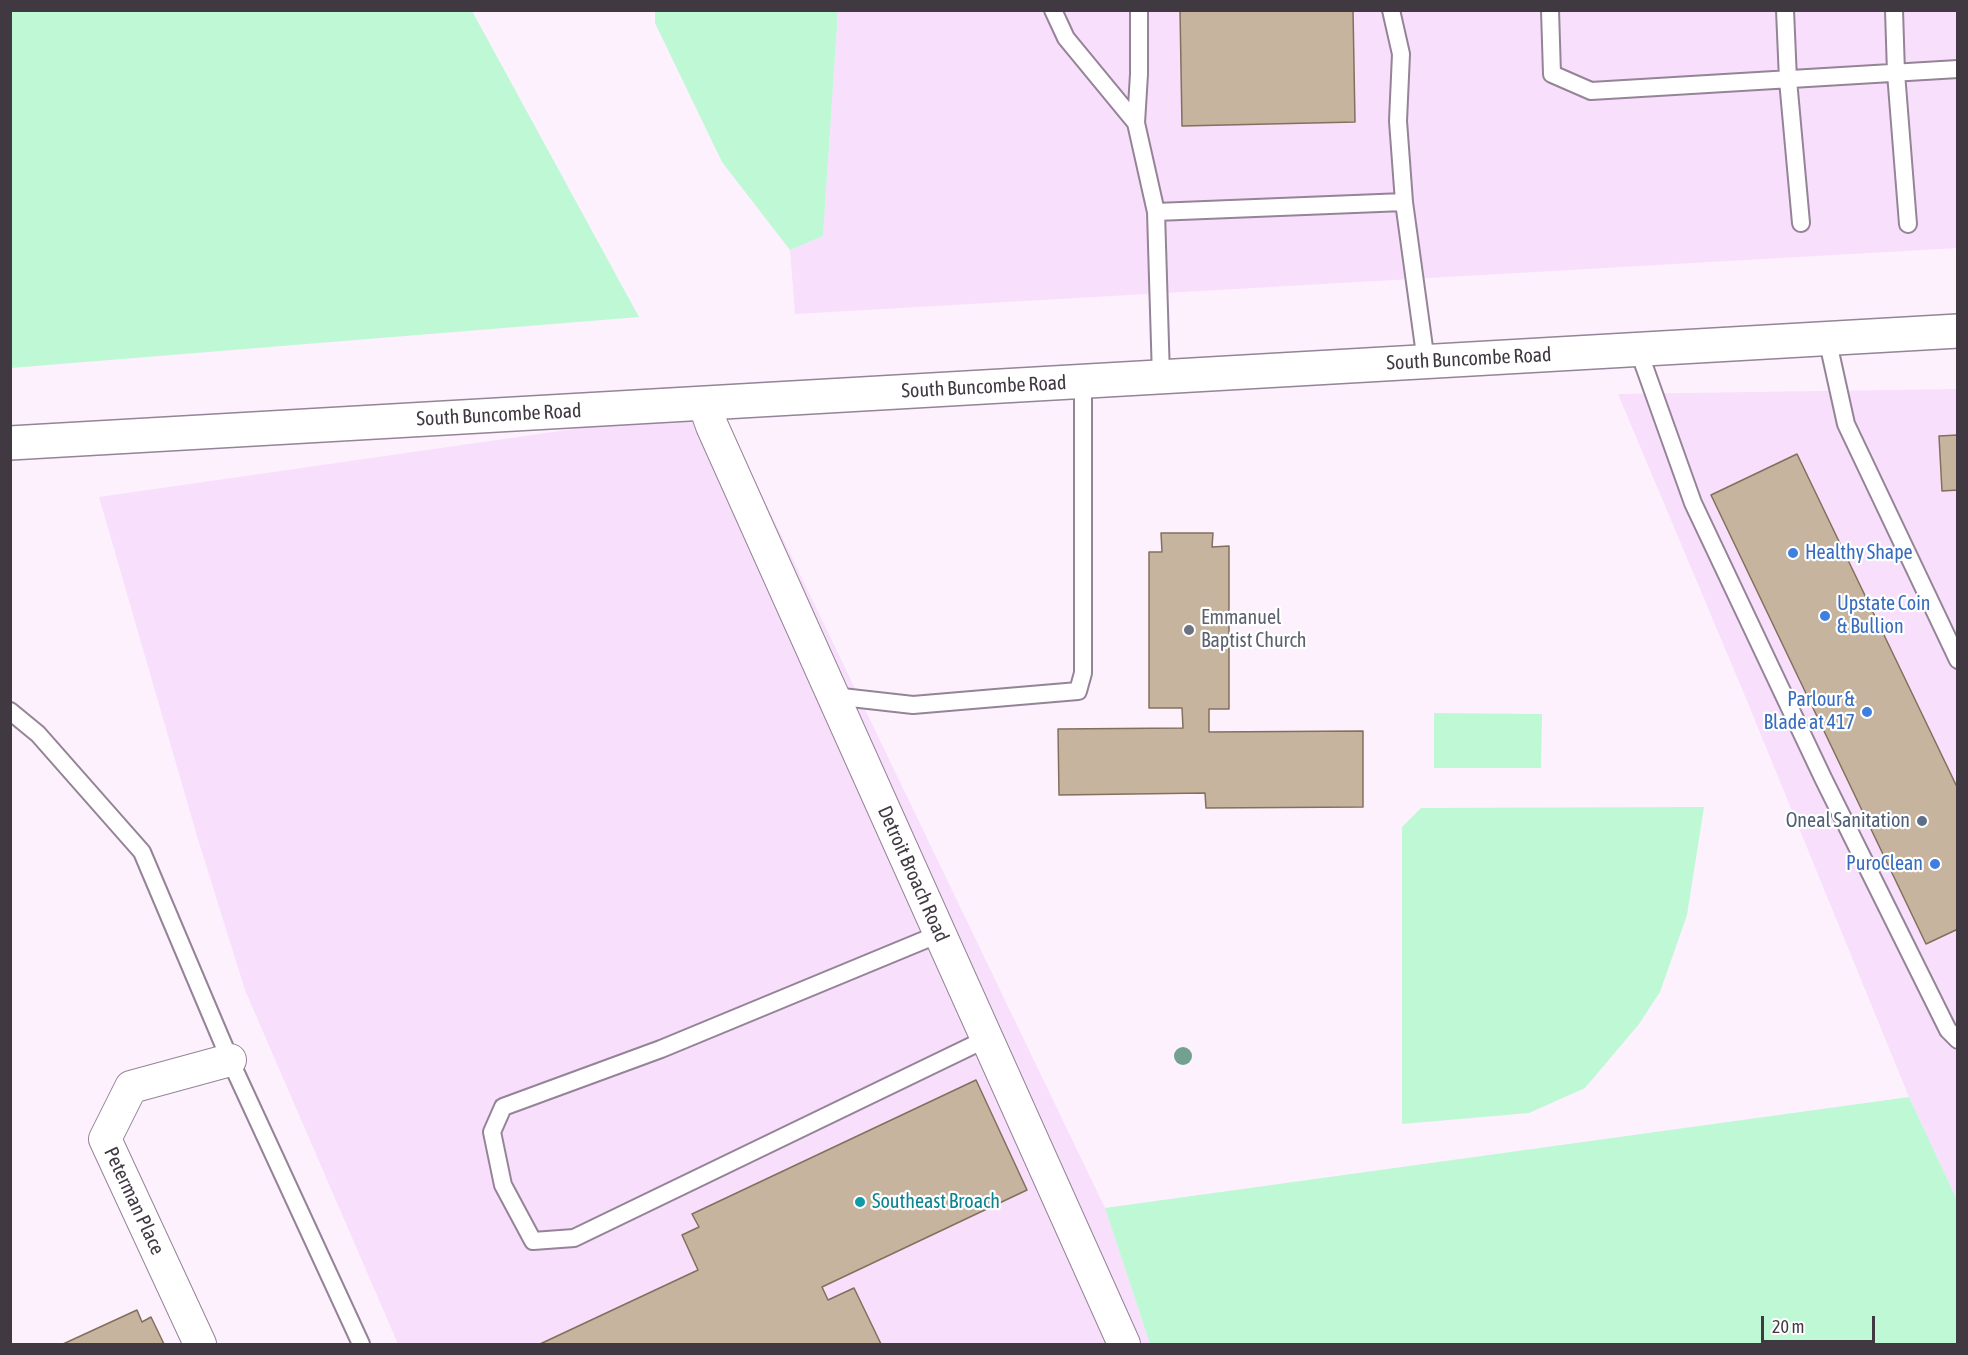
<!DOCTYPE html>
<html>
<head>
<meta charset="utf-8">
<style>
	body { margin:0 }
	#map { position:relative; width:1968px; height:1355px; overflow:hidden; background:#fdf1fe; font-family:"Asap Condensed",sans-serif }
	canvas { display:block }
	.frame { position:absolute; inset:0; border:12px solid #413942; pointer-events:none }
	.scale { position:absolute; left:1761px; top:1316px; width:114px; height:27px; box-sizing:border-box; border:3px solid #413942; border-top:0; padding-left:8px; font-size:18px; line-height:21px; white-space:nowrap; color:#413942; -webkit-text-stroke:4px #fff; paint-order:stroke }
</style>
</head>
<body>
<div id="map">
<canvas width="1968" height="1355"></canvas>
<div class="frame"></div>
<div class="scale">20 m</div>
</div>
<script>
const c = document.querySelector('canvas').getContext('2d');
c.lineJoin = 'round';
function paint(path, color) { c.fillStyle = color; c.fill(path, 'evenodd'); }
const poly = rows => new Path2D(rows.map(r => 'M' + r).join(''));
function strokePath(path, color, width, dash) { c.strokeStyle = color; c.lineWidth = width; c.lineCap = dash ? 'butt' : 'round'; c.setLineDash(dash || []); c.stroke(path); }
function write(font, color, halo, rows, align = 'center') {
  c.font = font + ' "Asap Condensed",sans-serif'; c.lineWidth = 4.5; c.setLineDash([]); c.textBaseline = 'middle'; c.strokeStyle = halo; c.fillStyle = color; for (const [text, x, y, turn = 0] of rows) {
    c.save(); c.translate(x, y); c.rotate((+turn || 0) * Math.PI / 180); c.textAlign = isNaN(turn) ? turn : align; if (halo) c.strokeText(text, 0, 0); c.fillText(text, 0, 0); c.restore();
  }
}
const built = poly([
	[838,11,1957,11,1957,248,795,314,790,250,823,236],
	[1957,389,1957,1200,1909,1097,1745,696,1618,394],
	[720,408,1105,1208,1150,1344,398,1344,245,990,197,836,99,497]
]);
const green = poly([
	[11,10,472,11,639,317,11,368],
	[655,11,838,11,823,236,790,250,722,162,655,23],
	[1434,713,1542,714,1541,768,1434,768],
	[1704,807,1687,915,1660,992,1639,1024,1585,1088,1529,1113,1402,1124,1402,827,1421,808],
	[1909,1097,1957,1200,1957,1344,1150,1344,1105,1208]
]);
const building = poly([
	[1180,10,1353,10,1355,122,1182,126,1180,10],
	[1958,435,1958,490,1942,491,1939,436,1958,435],
	[1797,454,1958,789,1958,929,1926,944,1711,495,1797,454],
	[1161,533,1213,533,1212,547,1229,546,1229,709,1209,709,1209,732,1363,731,1363,807,1206,808,1205,793,1059,795,1058,729,1183,728,1182,708,1149,708,1149,552,1162,552,1161,533],
	[976,1080,1027,1190,822,1287,828,1300,854,1288,881,1344,540,1344,698,1270,682,1235,699,1227,692,1214,976,1080],
	[137,1310,142,1322,151,1317,164,1344,63,1344,137,1310]
]);
const service = poly([
	[1053,10,1066,38,1136,123,1156,212,1161,377],
	[1391,10,1401,54,1398,121,1404,202],
	[1550,10,1552,74,1591,91,1958,69],
	[1785,10,1788,80,1801,223],
	[1894,10,1896,73,1908,224],
	[1136,123,1139,74,1139,10],
	[1156,212,1404,202,1426,362],
	[1827,338,1846,424,1958,660],
	[1638,349,1693,503,1823,778,1948,1030,1958,1040],
	[833,696,913,705,1078,691,1083,673,1083,381],
	[10,711,38,734,142,852,230,1060,361,1344],
	[939,934,661,1049,503,1107,492,1132,503,1185,533,1241,574,1238,986,1039]
]);
const minor = poly([
	[704,403,712,426,1124,1344],
	[200,1344,105,1139,131,1087,230,1060]
]);
const primary = poly([
	[10,443,1958,331]
]);
const trees = [
	[1183,1056]
];
const markers = [
	[1793,553,6,"#3f7fe0"],
	[1825,616,6,"#3f7fe0"],
	[1189,630,6,"#6b7280"],
	[1867,712,6,"#3f7fe0"],
	[1922,821,6,"#5c6f8a"],
	[1935,864,6,"#3f7fe0"],
	[860,1202,6,"#0f9aa8"]
];
const streetNames = [
	["South Buncombe Road",1469,359,-3],
	["South Buncombe Road",984,387,-3],
	["South Buncombe Road",499,415,-3],
	["Detroit Broach Road",913,874,66],
	["Peterman Place",134,1201,65]
];
const shopNames = [
	["Healthy Shape",1805,553],
	["Upstate Coin",1837,604],
	["& Bullion",1837,627],
	["Parlour &",1855,700,"right"],
	["Blade at 417",1855,723,"right"],
	["PuroClean",1923,864,"right"]
];
const worshipNames = [
	["Emmanuel",1201,618],
	["Baptist Church",1201,641]
];
const serviceNames = [
	["Oneal Sanitation",1910,821]
];
const cultureNames = [
	["Southeast Broach",872,1202]
];
paint(built, '#f8dffb');
paint(green, '#bef8d5');
paint(building, '#c7b49f');
strokePath(building, '#82705d', 1.5);
strokePath(service, '#958397', 20);
strokePath(minor, '#958397', 34);
strokePath(primary, '#958397', 36);
strokePath(service, '#fff', 16);
strokePath(minor, '#fff', 32);
strokePath(primary, '#fff', 33);
c.fillStyle = '#72a091';
for (const [x, y] of trees) { c.beginPath(); c.arc(x, y, 9, 0, 2 * Math.PI); c.fill(); }
for (const [x, y, r, color] of markers) { const dot = new Path2D(); dot.arc(x, y, r, 0, 2 * Math.PI); c.fillStyle = color; c.fill(dot); strokePath(dot, '#fff', 2); }
write('20px', '#413942', '#fff', streetNames);
write('20px', '#366cbe', '#fff', shopNames, 'left');
write('20px', '#5b616d', '#fff', worshipNames, 'left');
write('20px', '#4e5e75', '#fff', serviceNames, 'right');
write('20px', '#0d838f', '#fff', cultureNames, 'left');
</script>
</body>
</html>
